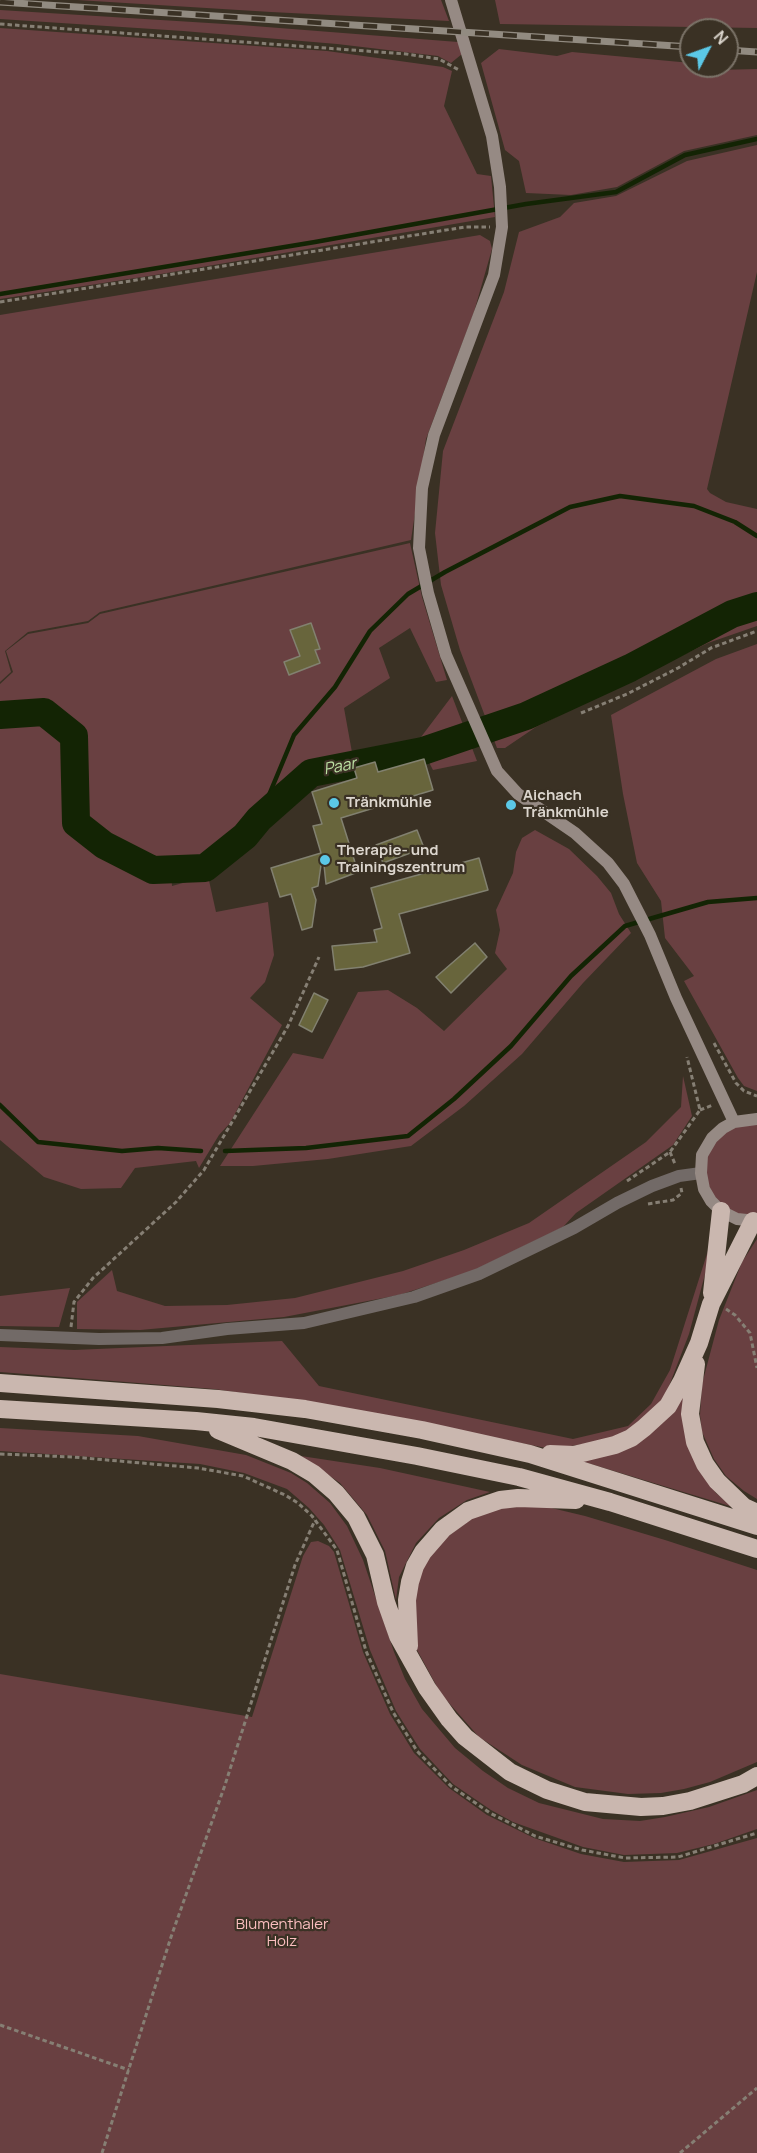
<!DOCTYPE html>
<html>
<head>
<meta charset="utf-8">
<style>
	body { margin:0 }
	#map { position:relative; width:757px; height:2153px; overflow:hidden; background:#3a3124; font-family:Manrope,sans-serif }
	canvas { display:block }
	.north { position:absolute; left:679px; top:18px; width:60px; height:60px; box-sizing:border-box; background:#3a3124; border:2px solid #7b7368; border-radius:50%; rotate:49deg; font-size:16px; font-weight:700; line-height:24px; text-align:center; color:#dcd6ce }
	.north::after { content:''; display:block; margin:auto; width:21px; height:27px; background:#5bc8e7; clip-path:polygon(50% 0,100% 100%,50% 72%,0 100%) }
</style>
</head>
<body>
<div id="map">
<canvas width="757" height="2153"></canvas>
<div class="north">N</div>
</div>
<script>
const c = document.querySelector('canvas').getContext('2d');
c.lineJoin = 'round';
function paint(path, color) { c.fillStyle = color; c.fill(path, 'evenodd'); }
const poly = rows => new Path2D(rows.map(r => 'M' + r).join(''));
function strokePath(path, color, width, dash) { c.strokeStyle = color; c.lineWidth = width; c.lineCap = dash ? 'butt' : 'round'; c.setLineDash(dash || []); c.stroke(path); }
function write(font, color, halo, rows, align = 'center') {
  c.font = font + ' Manrope,sans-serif'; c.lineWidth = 4.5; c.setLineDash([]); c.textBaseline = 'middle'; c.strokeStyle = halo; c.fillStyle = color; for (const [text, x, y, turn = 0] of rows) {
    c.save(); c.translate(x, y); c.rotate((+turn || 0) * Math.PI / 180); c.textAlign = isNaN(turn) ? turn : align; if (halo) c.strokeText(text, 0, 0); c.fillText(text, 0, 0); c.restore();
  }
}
const green = poly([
	[77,0,441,0,449,21,271,12],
	[495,0,757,0,757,28,500,24],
	[0,10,241,25,458,42,462,54,451,63,438,56,337,44,183,31,0,19],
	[0,28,327,51,443,67,452,71,444,106,477,174,491,176,495,217,155,275,0,299],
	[499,49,557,56,572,52,691,63,691,66,706,66,717,70,757,69,757,135,684,151,617,187,571,195,526,193,519,161,505,150,481,63],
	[757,145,757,272,707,489,710,493,726,502,757,509,757,626,708,643,536,727,505,748,497,748,460,650,441,585,435,533,443,451,504,292,519,232,560,217,574,203,616,196,687,161],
	[480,235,490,241,492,249,474,312,426,439,411,540,100,612,88,621,28,632,5,651,11,672,0,682,0,315],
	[410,543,422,597,447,680,436,682,410,628,379,648,390,678,344,708,353,758,314,762,277,784,223,839,203,856,171,872,172,886,208,876,216,912,268,902,274,955,265,982,250,998,282,1025,230,1123,219,1135,199,1168,196,1161,135,1168,121,1188,81,1189,44,1177,0,1140,0,684,13,672,6,651,28,634,88,623,100,614],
	[757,644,757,1091,744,1086,738,1078,684,981,694,976,665,938,661,901,637,863,623,794,611,715,716,659],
	[452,696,477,761,433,770,418,741],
	[535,830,569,849,597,876,611,893,619,914,631,933,583,983,522,1054,464,1106,411,1146,328,1159,253,1166,220,1166,293,1053,323,1059,358,992,388,990,417,1008,444,1031,507,969,495,953,500,930,496,910,513,873,516,852,522,838],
	[683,1076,692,1116,673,1145,576,1213,563,1227,473,1271,399,1295,284,1317,140,1330,77,1329,77,1302,112,1270,117,1291,165,1306,227,1305,295,1298,403,1271,464,1250,529,1223,646,1142,681,1107],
	[757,1119,757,1221,721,1211,701,1173,701,1164,723,1128],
	[713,1235,711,1252,689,1334,664,1399,642,1422,617,1439,551,1449,334,1406,214,1389,0,1372,0,1347,74,1350,282,1341,319,1386,573,1439,628,1426,651,1404,670,1370],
	[757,1239,757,1499,744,1491,726,1476,714,1459,702,1432,700,1415,702,1384,719,1320,742,1262],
	[70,1288,59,1327,0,1326,0,1296],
	[686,1386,697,1466,716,1493,733,1507,581,1461,620,1451],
	[0,1428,138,1436,246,1455,291,1473,307,1483,330,1503,347,1526,363,1560,394,1652,405,1679,422,1709,455,1748,483,1771,508,1788,539,1803,603,1819,640,1821,665,1817,709,1807,757,1790,757,1829,714,1844,677,1853,624,1855,583,1847,513,1822,491,1810,453,1784,420,1749,396,1711,370,1650,340,1550,324,1525,309,1508,287,1489,244,1473,200,1464,0,1451],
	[301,1456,380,1468,490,1492,467,1500,439,1518,416,1543,399,1577,396,1600,385,1551,367,1515,340,1483],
	[539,1505,585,1516,665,1540,757,1570,757,1762,710,1782,684,1789,661,1793,628,1794,575,1787,522,1765,479,1737,441,1694,417,1650,412,1600,420,1569,435,1546,483,1510],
	[318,1541,329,1546,334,1552,363,1652,390,1714,414,1753,449,1788,487,1815,534,1838,581,1854,624,1862,679,1860,757,1838,757,2153,0,2153,0,1674,252,1717,303,1556,311,1542]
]);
const stream = poly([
	[0,294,315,242,526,204,616,192,685,155,757,139],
	[259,819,294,735,335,687,370,631,408,594,445,572,570,507,620,496,694,506,735,522,757,536],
	[0,1105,38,1142,122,1151,158,1148,201,1151],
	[225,1151,306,1148,408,1136,454,1099,511,1046,571,976,625,926,708,902,757,898]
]);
const river = poly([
	[0,715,44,712,74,736,76,823,104,845,153,870,205,868,245,836,259,819,311,773,423,751,526,716,630,668,732,614,757,606]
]);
const building = poly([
	[311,623,320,649,315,650,320,663,289,675,284,662,300,656,290,630,311,623],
	[424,759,433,790,341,818,358,872,326,884,324,865,321,865,318,886,312,888,316,900,312,927,302,930,291,894,280,897,271,868,321,853,313,826,322,824,312,792,357,778,354,768,375,762,378,772,424,759],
	[417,830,424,848,383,863,376,845,417,830],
	[479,858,488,890,399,914,410,953,363,967,335,970,332,946,377,942,374,930,382,928,371,888,479,858],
	[475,943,487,957,451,993,436,977,475,943],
	[314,993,328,1000,312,1032,299,1025,314,993]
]);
const path = poly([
	[0,24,406,54,439,59,459,70],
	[0,302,465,227,490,227],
	[581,713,627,694,678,668,711,648,757,631],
	[714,1043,736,1083,744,1091,757,1096],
	[700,1110,713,1105],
	[670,1152,675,1164],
	[627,1181,670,1152,700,1110,687,1057],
	[648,1204,673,1200,682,1193,681,1188],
	[726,1309,735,1315,750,1333,757,1368],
	[71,1327,74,1302,93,1278,176,1202,204,1170,288,1026,319,957],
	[0,1454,73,1457,198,1468,243,1476,285,1495,298,1503,312,1516,337,1550,366,1651,393,1712,417,1751,451,1786,490,1813,512,1824,535,1836,582,1850,625,1858,678,1857,757,1833],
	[0,2025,129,2070],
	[102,2153,171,1937,225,1785,295,1565,315,1520],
	[680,2153,757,2088]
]);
const street = poly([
	[0,1335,99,1339,162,1338,227,1329,304,1323,414,1297,479,1274,574,1228,617,1203,652,1186,679,1176,701,1173]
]);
const secondary = poly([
	[451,0,492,136,500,187,502,227,494,275,434,435,422,488,419,548,428,593,446,655,497,771,518,794,575,833,608,863,624,884,650,935,676,998,734,1122],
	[757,1119,734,1122,723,1128,712,1138,702,1155,701,1173,704,1189,711,1201,721,1211,737,1219,757,1221]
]);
const highway = poly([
	[712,1293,721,1211],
	[696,1364,690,1414,695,1442,705,1464,717,1481,744,1507,757,1513],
	[0,1383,218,1399,305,1409,422,1430,530,1454,757,1526],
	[0,1409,196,1421,254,1427,417,1456,519,1477,610,1502,757,1549],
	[218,1430,292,1461,314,1474,336,1493,356,1517,375,1555,386,1602,398,1636,427,1688,449,1719,465,1737,510,1772,547,1790,585,1802,641,1807,663,1806,690,1801,743,1784,757,1776],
	[550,1454,574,1455,615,1445,631,1438,644,1428,668,1406,682,1381,699,1343,711,1304,753,1221],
	[409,1646,407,1600,410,1582,415,1566,423,1552,443,1529,468,1511,500,1500,518,1498,576,1500]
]);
const rail = poly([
	[0,2,691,47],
	[727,50,757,52]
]);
const markers = [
	[334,803,6,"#5bc8e7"],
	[511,805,6,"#5bc8e7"],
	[325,860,6,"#5bc8e7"]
];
const poiNames = [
	["Aichach",523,796],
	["Tränkmühle",523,813],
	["Tränkmühle",346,803],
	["Therapie- und",337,851],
	["Trainingszentrum",337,868]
];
const parkNames = [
	["Blumenthaler",282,1925],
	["Holz",282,1942]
];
const waterNames = [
	["Paar",340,767,-11]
];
paint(green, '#694041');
strokePath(stream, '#132404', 4.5);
strokePath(river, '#132404', 28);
paint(building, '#68653c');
strokePath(building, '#828170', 1.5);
strokePath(path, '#867f74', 3, [4.5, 3]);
strokePath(street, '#726a67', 12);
strokePath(secondary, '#968a84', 12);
strokePath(highway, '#cab7af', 18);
strokePath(rail, '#928b81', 7);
strokePath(rail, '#3a3124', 4.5, [14]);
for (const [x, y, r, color] of markers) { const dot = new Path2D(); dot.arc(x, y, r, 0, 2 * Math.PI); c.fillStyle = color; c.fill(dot); strokePath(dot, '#3a3124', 2); }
write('bold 15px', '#dcd6ce', '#3a3124', poiNames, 'left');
write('15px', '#fbbebf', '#3a3124', parkNames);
write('italic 16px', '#bee2a5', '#3a3124', waterNames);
</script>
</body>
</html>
